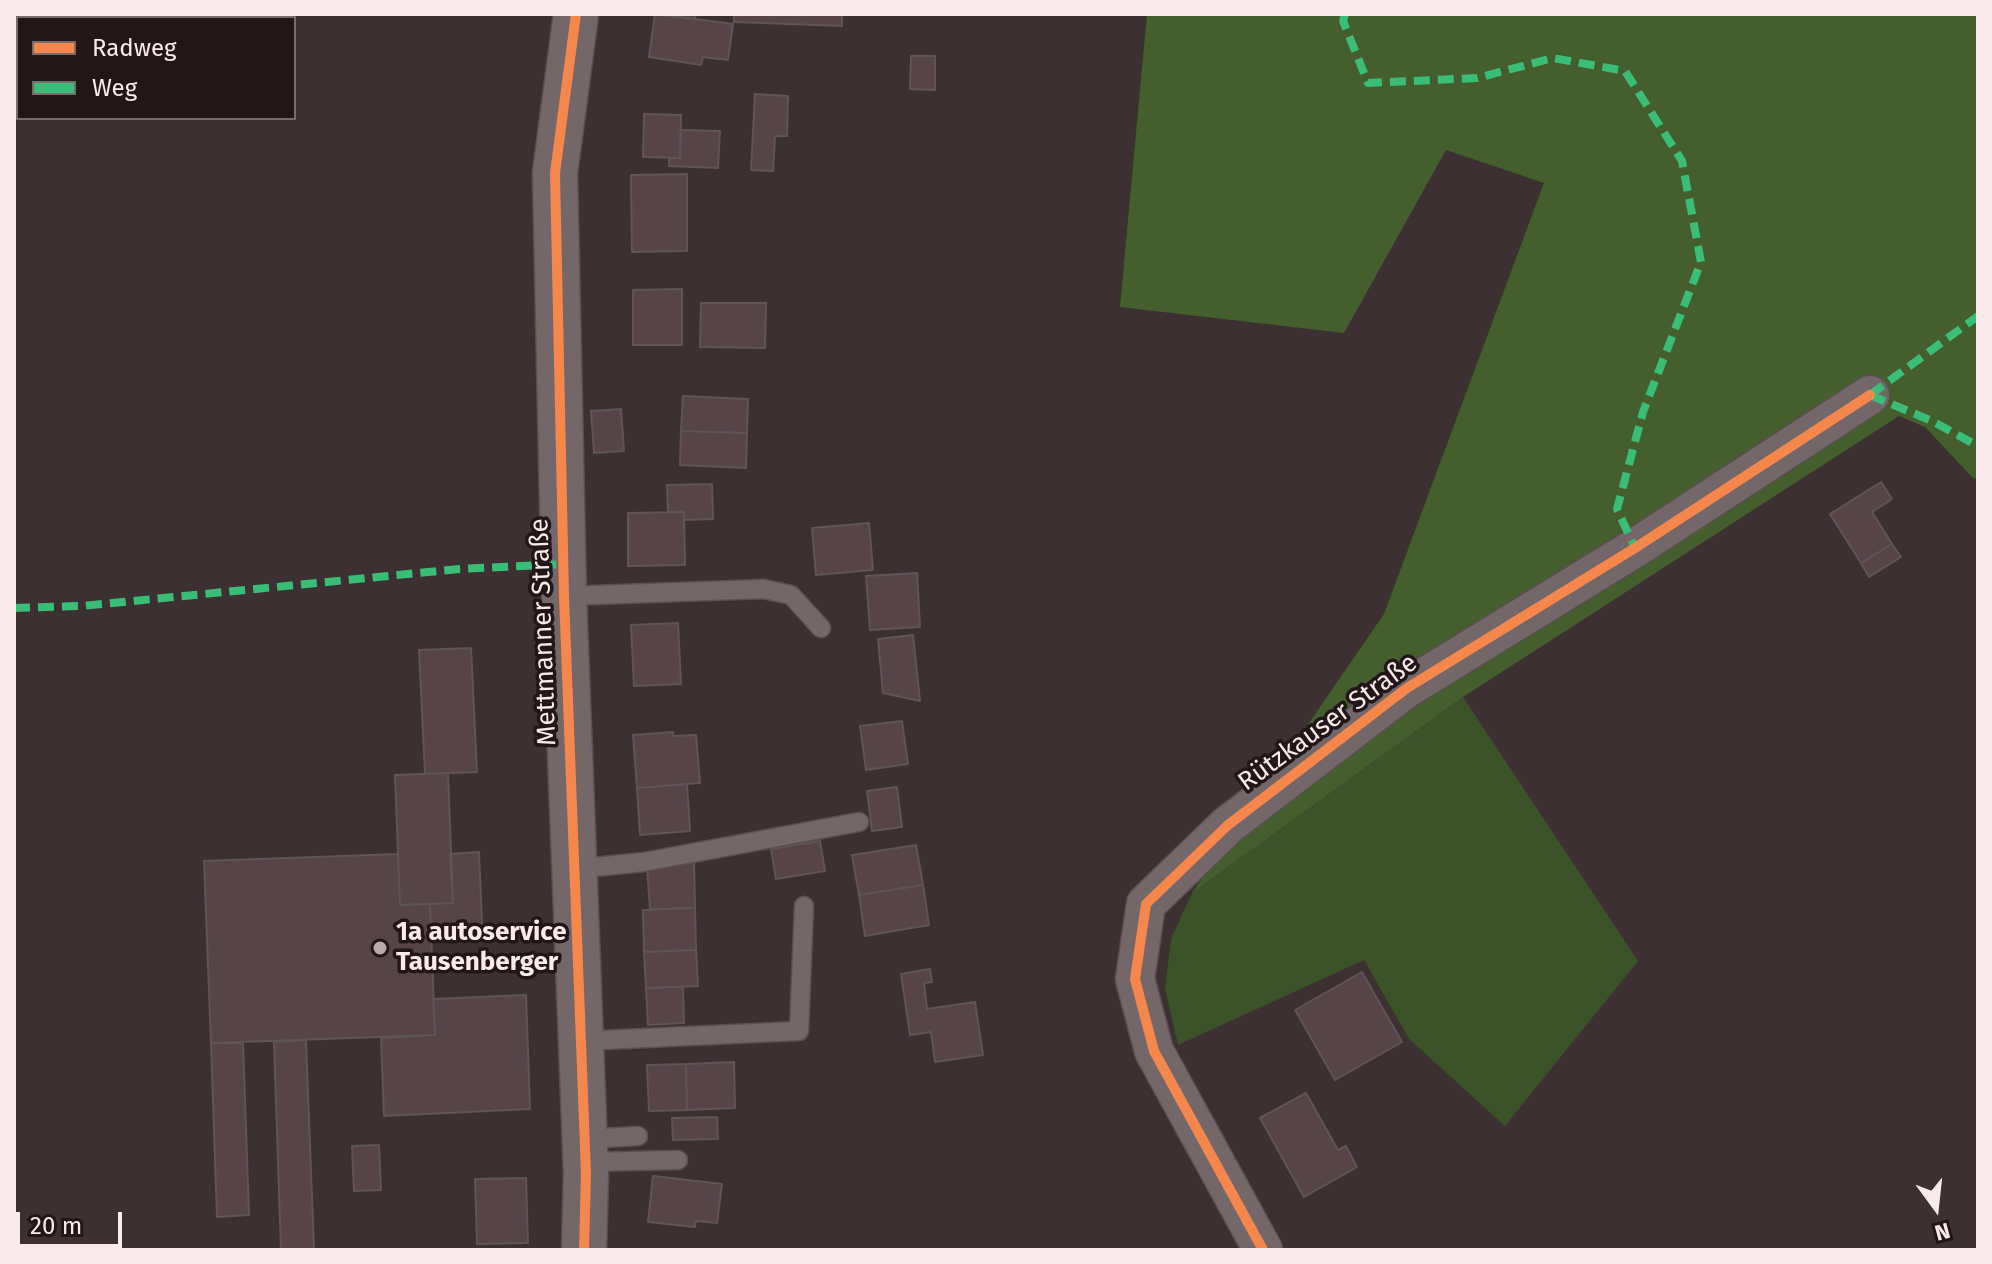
<!DOCTYPE html>
<html>
<head>
<meta charset="utf-8">
<style>
	body { margin:0 }
	#map { position:relative; width:1992px; height:1264px; overflow:hidden; background:#3d3032; font-family:"Fira Sans",sans-serif }
	canvas { display:block }
	.frame { position:absolute; inset:0; border:16px solid #fbeaec; pointer-events:none }
	.legend { position:absolute; left:16px; top:16px; width:280px; height:104px; box-sizing:border-box; background:#221618; border:2px solid #796b6d; margin:0; padding:10px 14px; list-style:none; font-size:24px; color:#fbeaec }
	.legend li { display:flex; align-items:center; gap:16px; height:40px }
	.legend b { width:40px; border:2px solid #796b6d }
	.north { position:absolute; left:1896px; top:1168px; width:80px; height:80px; -webkit-text-stroke:6px #221618; paint-order:stroke; rotate:165deg; font-size:22px; font-weight:700; line-height:32px; text-align:center; color:#fbeaec }
	.north::after { content:''; display:block; margin:auto; width:28px; height:36px; background:#fbeaec; clip-path:polygon(50% 0,100% 100%,50% 72%,0 100%) }
	.scale { position:absolute; left:16px; top:1212px; width:106px; height:36px; box-sizing:border-box; border:4px solid #fbeaec; border-top:0; padding-left:10px; font-size:24px; line-height:28px; white-space:nowrap; color:#fbeaec; -webkit-text-stroke:6px #221618; paint-order:stroke }
</style>
</head>
<body>
<div id="map">
<canvas width="1992" height="1264"></canvas>
<div class="frame"></div>
<ul class="legend">
<li><b style="height:10px;background:#f5874c"></b>Radweg</li>
<li><b style="height:10px;background:#3abd76"></b>Weg</li>
</ul>
<div class="north">N</div>
<div class="scale">20 m</div>
</div>
<script>
const c = document.querySelector('canvas').getContext('2d');
c.lineJoin = 'round';
function paint(path, color) { c.fillStyle = color; c.fill(path, 'evenodd'); }
const poly = rows => new Path2D(rows.map(r => 'M' + r).join(''));
function strokePath(path, color, width, dash) { c.strokeStyle = color; c.lineWidth = width; c.lineCap = dash ? 'butt' : 'round'; c.setLineDash(dash || []); c.stroke(path); }
function write(font, color, halo, rows, align = 'center') {
  c.font = font + ' "Fira Sans",sans-serif'; c.lineWidth = 7; c.setLineDash([]); c.textBaseline = 'middle'; c.strokeStyle = halo; c.fillStyle = color; for (const [text, x, y, turn = 0] of rows) {
    c.save(); c.translate(x, y); c.rotate((+turn || 0) * Math.PI / 180); c.textAlign = isNaN(turn) ? turn : align; if (halo) c.strokeText(text, 0, 0); c.fillText(text, 0, 0); c.restore();
  }
}
const green = poly([
	[1463,697,1638,961,1505,1126,1409,1039,1364,960,1178,1045,1165,988,1171,939,1192,893]
]);
const forest = poly([
	[1147,14,1978,14,1978,478,1974,479,1925,427,1899,416,1463,697,1192,893,1384,614,1544,183,1446,150,1344,333,1120,307]
]);
const building = poly([
	[655,14,733,24,728,60,703,57,701,65,649,57,655,14],
	[662,14,696,14,695,19,662,14],
	[734,14,842,14,842,26,734,22,734,14],
	[911,56,935,56,935,90,910,89,911,56],
	[755,94,788,96,787,136,775,136,773,171,751,170,755,94],
	[644,114,681,115,680,158,643,157,644,114],
	[681,130,720,131,718,168,669,166,669,158,680,158,681,130],
	[687,174,687,251,632,252,631,175,687,174],
	[682,289,682,345,633,345,633,290,682,289],
	[701,303,766,303,765,348,700,347,701,303],
	[683,396,748,399,747,433,681,431,683,396],
	[621,409,624,451,594,453,591,411,621,409],
	[681,431,747,433,746,468,680,465,681,431],
	[1881,482,1892,499,1872,512,1892,544,1861,563,1830,514,1881,482],
	[712,484,713,519,684,520,684,512,668,512,667,485,712,484],
	[684,512,685,565,628,566,628,513,684,512],
	[869,523,873,570,816,575,812,528,869,523],
	[1892,544,1901,557,1869,577,1861,563,1892,544],
	[917,573,920,627,870,630,866,576,917,573],
	[678,623,681,684,634,686,631,625,678,623],
	[913,635,920,701,883,693,878,639,913,635],
	[471,648,477,772,425,774,419,650,471,648],
	[902,721,908,764,866,770,860,726,902,721],
	[673,732,673,736,696,735,700,783,637,788,633,735,673,732],
	[448,773,453,903,400,905,395,775,448,773],
	[687,784,690,831,640,835,637,788,687,784],
	[897,787,902,827,872,831,867,791,897,787],
	[820,841,825,871,776,879,771,849,820,841],
	[916,845,923,885,859,895,852,855,916,845],
	[479,852,482,924,431,926,430,904,453,903,450,854,479,852],
	[398,854,400,905,430,904,435,1035,211,1043,204,861,398,854],
	[694,862,695,908,650,909,647,867,694,862],
	[923,885,929,925,865,936,859,895,923,885],
	[695,908,696,950,644,952,643,910,695,908],
	[696,950,698,986,646,988,644,952,696,950],
	[930,969,932,982,924,983,927,1009,975,1002,983,1055,935,1062,931,1032,910,1035,901,974,930,969],
	[1362,972,1402,1042,1335,1080,1295,1010,1362,972],
	[683,987,684,1023,648,1025,646,988,683,987],
	[526,995,530,1109,384,1116,381,1038,435,1035,433,999,526,995],
	[306,1040,314,1250,281,1250,274,1042,306,1040],
	[211,1043,243,1043,249,1215,217,1217,211,1043],
	[734,1062,735,1108,687,1110,686,1064,734,1062],
	[686,1064,687,1110,649,1111,647,1065,686,1064],
	[1306,1093,1338,1150,1346,1146,1357,1167,1304,1197,1260,1118,1306,1093],
	[717,1117,718,1139,673,1140,672,1118,717,1117],
	[379,1145,381,1190,354,1191,352,1146,379,1145],
	[653,1176,722,1184,717,1223,696,1221,695,1227,648,1222,653,1176],
	[526,1178,528,1243,477,1244,475,1179,526,1178]
]);
const service = poly([
	[564,596,764,589,791,595,821,628],
	[574,869,644,862,859,822],
	[580,1041,799,1031,804,906],
	[585,1139,638,1136],
	[585,1162,678,1160]
]);
const minor = poly([
	[1263,1250,1154,1051,1135,979,1146,904,1228,825,1407,688,1635,548,1870,395]
]);
const tertiary = poly([
	[576,14,555,173,564,596,586,1174,584,1250]
]);
const quiet = poly([
	[1345,14,1343,21,1368,83,1477,78,1553,58,1625,71,1682,161,1701,262,1643,412,1617,509,1635,548],
	[1870,395,1978,316],
	[1870,395,1932,421,1978,446],
	[14,608,82,606,459,569,565,564]
]);
const cycleway = poly([
	[576,14,555,173,564,596,586,1174,584,1250],
	[1263,1250,1154,1051,1135,979,1146,904,1228,825,1407,688,1635,548,1870,395]
]);
const markers = [
	[380,948,8,"#b8a9ab"]
];
const streetNames = [
	["Mettmanner Straße",544,632,-92],
	["Rützkauser Straße",1328,723,-36]
];
const poiNames = [
	["1a autoservice",396,933],
	["Tausenberger",396,963]
];
paint(green, '#3c5228');
paint(forest, '#455e2d');
paint(building, '#574448');
strokePath(building, '#5f5456', 2);
strokePath(service, '#5b4f51', 21);
strokePath(minor, '#5b4f51', 41);
strokePath(tertiary, '#5b4f51', 47);
strokePath(service, '#736769', 18);
strokePath(minor, '#736769', 38);
strokePath(tertiary, '#736769', 44);
strokePath(quiet, '#3abd76', 8, [16, 8]);
strokePath(cycleway, '#f5874c', 10);
for (const [x, y, r, color] of markers) { const dot = new Path2D(); dot.arc(x, y, r, 0, 2 * Math.PI); c.fillStyle = color; c.fill(dot); strokePath(dot, '#221618', 3); }
write('26px', '#fbeaec', '#221618', streetNames);
write('bold 26px', '#fbeaec', '#221618', poiNames, 'left');
</script>
</body>
</html>
